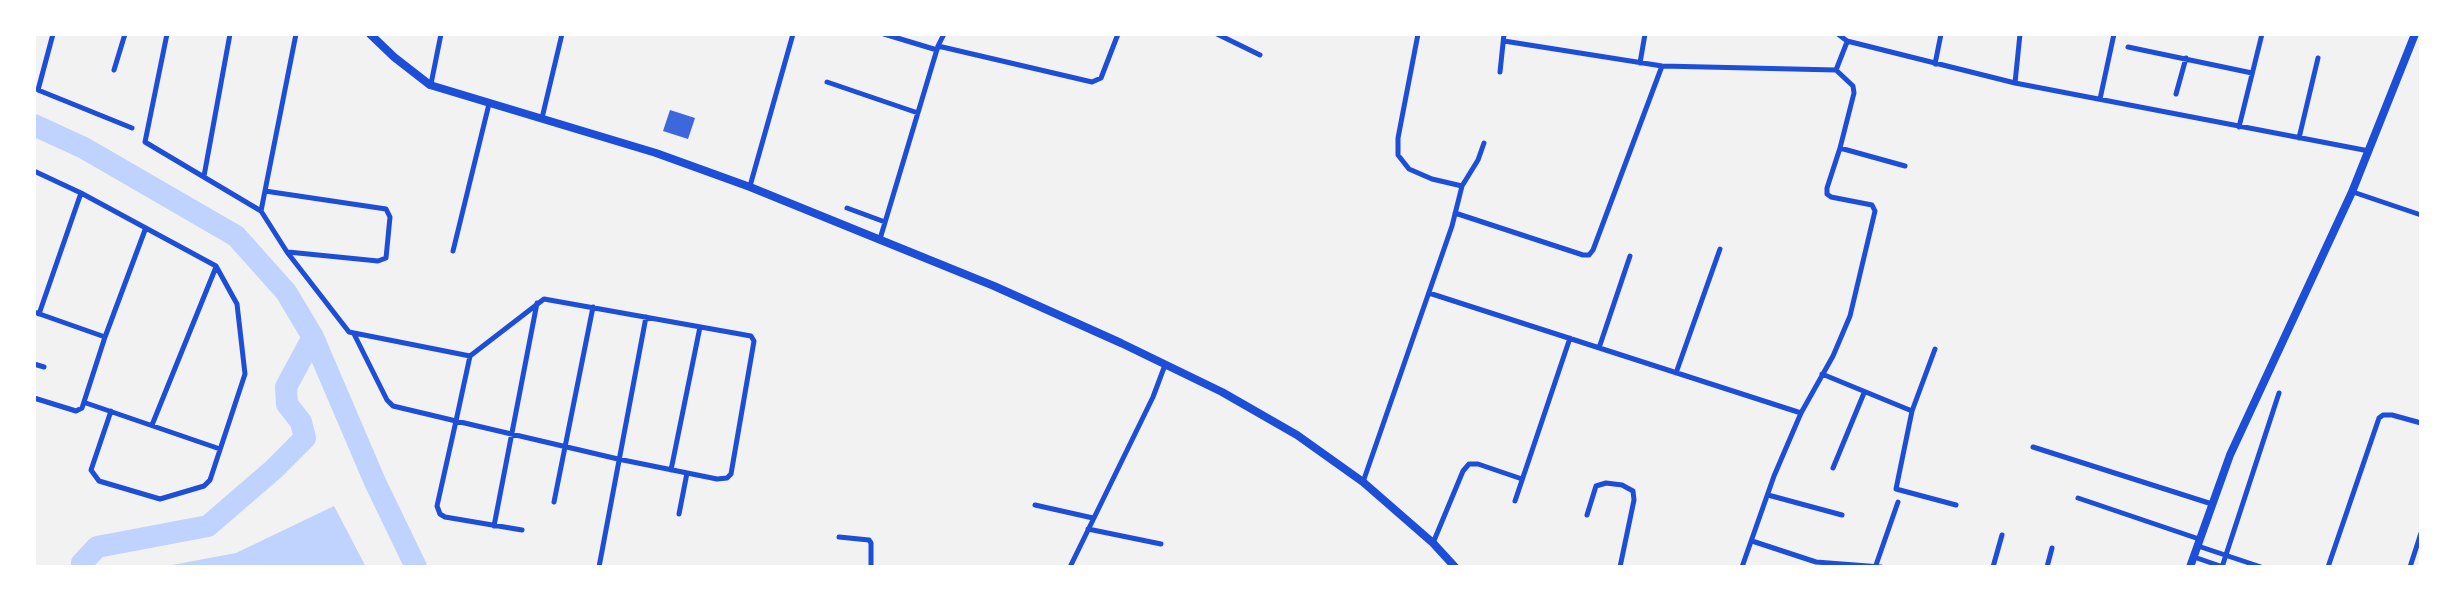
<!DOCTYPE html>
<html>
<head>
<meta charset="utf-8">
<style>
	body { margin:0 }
	#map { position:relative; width:2455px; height:601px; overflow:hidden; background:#f2f2f2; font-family:Bitter,serif }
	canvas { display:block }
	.frame { position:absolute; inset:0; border:36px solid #fff; pointer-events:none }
</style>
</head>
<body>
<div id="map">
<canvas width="2455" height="601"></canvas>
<div class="frame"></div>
</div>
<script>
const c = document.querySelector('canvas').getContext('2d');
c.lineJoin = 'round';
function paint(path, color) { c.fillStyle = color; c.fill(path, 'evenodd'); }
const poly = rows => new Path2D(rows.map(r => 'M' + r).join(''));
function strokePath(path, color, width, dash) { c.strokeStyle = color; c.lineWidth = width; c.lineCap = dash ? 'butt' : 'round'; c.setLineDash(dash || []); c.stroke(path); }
const water = poly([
	[334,506,366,567,161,567,236,553]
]);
const river = poly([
	[34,125,84,148,236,236,286,292,313,337,375,482,416,567],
	[83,567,82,563,97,547,208,526,274,469,305,438,301,422,287,404,286,387,313,337]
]);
const building = poly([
	[670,110,695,118,688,139,663,131]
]);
const minor = poly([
	[53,34,38,90,132,128],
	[167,34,145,142,261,211],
	[296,34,261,211,287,252,349,332,470,356,544,299,751,336,754,341,731,474,727,478,717,479,618,459,456,421,437,506,440,514,445,517,522,530],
	[884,34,937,50],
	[1217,34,1260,55],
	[1418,34,1398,138,1398,155,1409,169,1432,179,1462,186],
	[1838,34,1847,41,2015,83,2369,151],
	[1504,41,1662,66,1836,70,1853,86,1854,93,1840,148,1827,188,1827,194,1831,197,1872,205,1875,211,1850,316,1833,356,1801,413,1774,476,1742,567],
	[938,46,1092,82,1101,78,1118,34],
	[2128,47,2252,73],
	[1640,63,1645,34],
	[1935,64,1941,34],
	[114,70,125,34],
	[1836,70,1847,42],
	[1500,72,1504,34],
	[827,82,918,113],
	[2015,83,2020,34],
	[431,84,441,34],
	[2176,94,2186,58],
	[2100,99,2114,34],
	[542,118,562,34],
	[2239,127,2262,34],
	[2299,138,2318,58],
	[1840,148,1905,166],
	[34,171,81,193,216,266,237,304,245,374,210,480,204,486,160,499,99,481,91,470,111,411],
	[204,176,230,34],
	[750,186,793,34],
	[265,191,386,209,390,217,386,258,378,261,288,252],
	[2353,192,2421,215],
	[847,208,885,222],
	[1455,213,1583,255,1589,255,1593,250,1662,66],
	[880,239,938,46,944,34],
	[453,251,489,104],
	[1429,293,1801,413],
	[34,312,105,337],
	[39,314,81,193],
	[354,334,387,400,393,406,456,421,470,356],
	[1599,348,1630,256],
	[34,364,44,367],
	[1676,373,1720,249],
	[1822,374,1912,411,1935,349],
	[34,398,76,411,82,408,105,337,145,230],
	[86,403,220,449],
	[1912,411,1896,489,1956,505],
	[152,425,216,267],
	[2033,447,2212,504],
	[1833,468,1864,393],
	[671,470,700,327],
	[1363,482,1452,226,1462,186,1478,160,1484,143],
	[1768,495,1842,515],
	[2078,498,2199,539],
	[1515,501,1570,338],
	[554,502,593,307],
	[1035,505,1093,518],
	[679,514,687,473],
	[1587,515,1596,486,1606,483,1622,485,1633,491,1634,500,1620,567],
	[494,526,537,303],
	[1088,529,1161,544],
	[839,537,869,540,871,543,871,567],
	[1752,541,1816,562,1881,567],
	[1433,543,1463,471,1469,464,1478,464,1522,479],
	[2198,546,2261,567],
	[2194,557,2223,567],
	[1876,565,1898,502],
	[599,567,646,317],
	[1070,567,1153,397,1165,365],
	[1993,567,2002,535],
	[2047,567,2052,548],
	[2222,567,2279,393],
	[2328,567,2379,418,2383,415,2392,415,2421,423],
	[2410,567,2421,533]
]);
const secondary = poly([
	[370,34,394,57,430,85,656,153,750,187,994,286,1121,343,1222,392,1297,435,1363,482,1433,543,1455,567],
	[2190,567,2230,455,2352,192,2415,34]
]);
paint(water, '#bfd3fe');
strokePath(river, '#bfd3fe', 22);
paint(building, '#3d67dc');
strokePath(minor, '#1d4ed8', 5);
strokePath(secondary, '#1d4ed8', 8);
</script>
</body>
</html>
